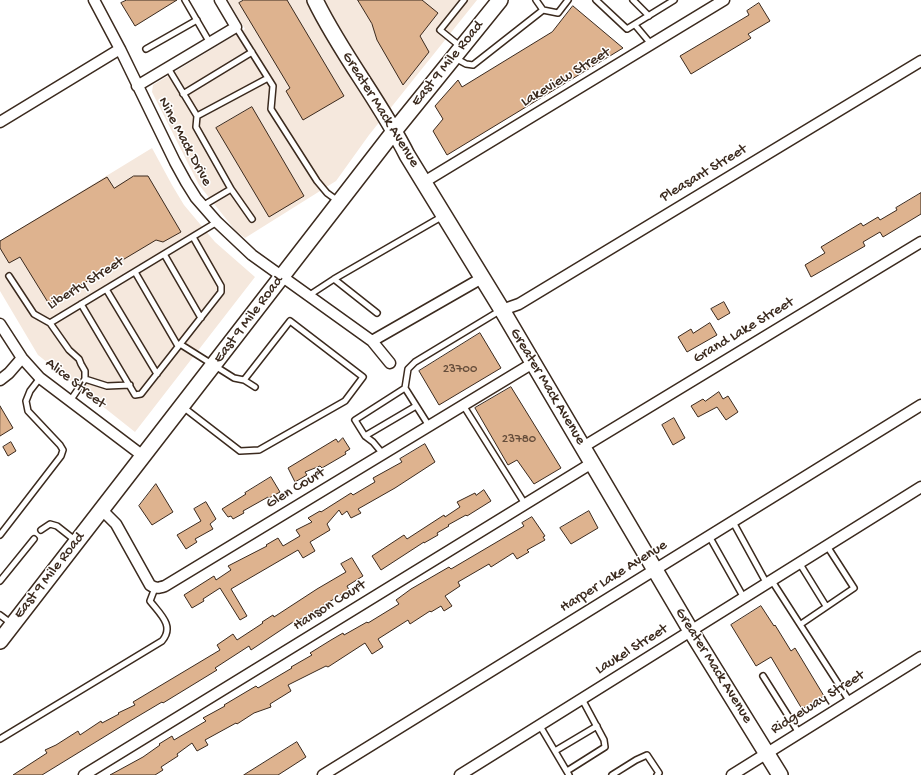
<!DOCTYPE html>
<html>
<head>
<meta charset="utf-8">
<style>
  body { margin:0 }
  canvas { display:block; background:#fff }
</style>
</head>
<body>
<canvas width="921" height="775"></canvas>
<script>
const ctx = document.querySelector('canvas').getContext('2d');
ctx.lineJoin = 'round';
function paint(path, color) {
  ctx.fillStyle = color;
  ctx.fill(path, 'evenodd');
}
function trace(path, color, width, dash) {
  ctx.strokeStyle = color;
  ctx.lineWidth = width;
  ctx.lineCap = dash ? 'butt' : 'round';
  ctx.setLineDash(dash || []);
  ctx.stroke(path);
}
function label(font, color, halo, rows, align = 'center') {
  ctx.font = font + ' "Gochi Hand",sans-serif';
  ctx.lineWidth = 3;
  ctx.setLineDash([]);
  ctx.textBaseline = 'middle';
  ctx.strokeStyle = halo;
  ctx.fillStyle = color;
  for (const [text, x, y, turn = 0] of rows) {
    ctx.save();
    ctx.translate(x, y);
    ctx.rotate((+turn || 0) * Math.PI / 180);
    ctx.textAlign = isNaN(turn) ? turn : align;
    if (halo) ctx.strokeText(text, 0, 0);
    ctx.fillText(text, 0, 0);
    ctx.restore();
  }
}
paint(new Path2D(`
  M228,0H477L369,135L336,181L245,238L235,230L199,185L152,92L153,85L245,29Z
  M152,148L172,185L184,205L215,242L255,277L135,432L38,355L0,291V241Z`), '#f5e8dd');
const building = new Path2D(`
  M127,0H177L135,26L121,3Z
  M244,0H287L344,96L303,120L286,91L290,88L239,3Z
  M358,0H422L438,13L420,36L429,52L403,85L377,40L372,24Z
  M759,3L770,21L748,34L751,38L691,74L680,56L749,15L747,11Z
  M573,6L623,48L447,155L433,131L443,119L435,106L458,80L462,87L552,32Z
  M252,107L304,196L269,217L216,128Z
  M134,176H148L181,232L163,242L156,240L49,304L20,257L9,263L0,248V241L107,177L114,188Z
  M921,193V214L883,237L880,232L863,242L865,246L811,277L805,265L825,253L821,247L861,223L863,226L878,217L880,220L897,210L896,208Z
  M724,302L730,313L718,320L711,309Z
  M710,323L717,335L687,352L678,337L691,329L693,333Z
  M480,333L501,368L439,405L419,371Z
  M511,387L561,468L534,484L517,460L508,465L475,408Z
  M719,392L723,399L728,396L738,412L726,420L717,407L698,417L691,406L703,399L705,401Z
  M0,406L13,428L0,436Z
  M674,418L685,438L673,445L662,425Z
  M343,438L350,449L345,452L346,454L322,468L320,466L305,472L307,475L295,482L288,468L336,439L338,442Z
  M11,442L16,451L8,456L3,447Z
  M425,444L435,462L395,488L358,509L361,513L351,518L347,511L342,515L339,510L327,524L330,530L310,542L315,551L303,558L298,550L231,589L247,616L240,620L220,588L203,599L204,601L192,608L184,595L214,576L216,580L231,570L228,566L267,546L266,545L278,538L283,546L300,536L296,530L312,522L308,518L320,511L321,512L351,493L353,495L375,482L373,478L402,462L400,459Z
  M271,477L280,492L269,498L268,497L243,511L244,513L233,519L231,516L228,517L222,509L246,494L245,493Z
  M156,484L173,512L152,525L139,506Z
  M484,490L491,501L467,516L466,515L448,525L449,526L437,533L438,535L424,543V542L381,570L372,556L404,535L407,539L444,515L445,517L460,507L457,502L475,493L476,495Z
  M206,502L216,519L210,524L213,529L195,539L197,542L186,549L177,535L201,521L194,509Z
  M589,511L598,528L571,544L560,528Z
  M532,517L545,536L543,537L545,540L527,550L529,552L517,559L513,553L491,567L489,564L458,582L460,586L445,596L452,606L444,611L441,606L431,612L430,611L410,624L408,620L378,639L383,647L372,654L365,643L328,667L326,666L288,685L291,691L270,704L271,707L254,713L237,724L236,723L205,740L208,745L197,751L192,743L177,754L178,756L161,767L163,770L155,775H110L143,757L160,745L159,744L172,736L174,740L206,721L203,718L225,706L224,705L256,686L258,688L292,668L291,667L312,655L310,653L331,640L343,633L344,635L367,622L368,623L399,604L396,600L411,589L449,567L451,569L524,526L522,523Z
  M352,558L363,576L347,586L349,590L294,623L293,622L251,650L249,646L215,668L217,670L163,703L162,702L130,721L42,775H13L47,753L45,750L56,745L78,731L80,735L101,721L102,723L119,714L118,713L135,705L133,702L220,650L217,645L233,634L237,640L263,623L262,622L273,615L274,617L317,589L346,572L341,564Z
  M761,606L774,626L775,625L791,651L795,648L824,696L802,709L771,657L756,666L731,625Z
  M297,742L306,757L289,768L278,775H244Z`);
paint(building, '#deb38f');
trace(building, '#3b2a1e', 1);
const lane = new Path2D(`
  M185,0L210,43
  M536,0L543,10
  M596,0L627,29L674,0
  M633,0L649,16
  M635,25L651,44
  M236,27L273,86L271,109L317,181L327,193L338,201
  M461,47L440,30L464,0
  M146,49L197,20
  M455,58L466,64L473,65L543,10L558,13L568,0
  M168,68L197,116L196,127L231,189L204,205
  M183,94L252,52
  M197,116L268,78
  M231,189L252,219
  M164,254L201,318
  M135,272L178,346
  M9,276L34,314L50,323L69,350L79,359L81,364L85,371V379L70,401
  M334,279L377,313
  M106,289L157,374
  M308,296L334,279L443,216
  M81,304L135,395L141,394L221,292V286L193,237
  M50,323L217,222
  M180,344L234,378L244,380L290,321L363,377L345,401L259,450L240,451L183,407
  M85,379L107,386L130,385
  M244,380L255,387
  M405,388L429,426
  M463,405L525,504
  M365,436L416,406
  M383,454L373,442L365,436L355,420L405,388L408,369L415,362L501,310
  M733,522L767,584
  M41,530L50,524L57,526L76,541
  M0,535L61,456L63,450L60,445L28,411L26,401L30,391L40,378
  M709,536L744,598
  M800,564L826,606
  M0,581L34,539
  M772,581L850,702
  M0,615L12,624
  M801,624L854,588L827,546
  M763,676L799,733
  M540,726L569,775
  M0,739L162,641C175,626 160,614 150,601L155,588
  M555,751L597,726
  M567,771L605,747L604,740L582,699
  M612,775L636,760L647,755L659,773L657,775`);
const street = new Path2D(`
  M94,0L120,49L175,162L186,182L196,198L217,222L252,255L372,341L390,363
  M137,86L236,27L220,0
  M0,122L120,49
  M424,182L724,0
  M502,310L519,304L921,61
  M0,324L22,358L40,378L143,456
  M372,341L482,278
  M0,380L9,373L22,358
  M583,447L921,242
  M102,510L116,524L150,585C156,589 159,588 165,586L533,363
  M84,775L592,463
  M323,775L921,405
  M460,775L921,487
  M732,775L921,657`);
const secondary = new Path2D(`
  M315,0C341,54 380,101 407,155L502,310L691,631L780,775
  M0,641L395,130L500,0`);
trace(lane, '#3b2a1e', 8);
trace(street, '#3b2a1e', 13);
trace(secondary, '#3b2a1e', 18);
trace(lane, '#fff', 5);
trace(street, '#fff', 10);
trace(secondary, '#fff', 15);
label('13px', '#644c3a', null, [
  ["23700",460,370],
  ["23780",519,440]
]);
label('15px', '#3b2a1e', '#fff', [
  ["East 9 Mile Road",448,64,-51],
  ["Lakeview Street",566,78,-31],
  ["Greater Mack Avenue",380,110,58],
  ["Nine Mack Drive",184,142,62],
  ["Pleasant Street",704,174,-31],
  ["Liberty Street",86,284,-32],
  ["East 9 Mile Road",249,320,-53],
  ["Grand Lake Street",744,331,-31],
  ["Alice Street",75,384,38],
  ["Greater Mack Avenue",547,387,59],
  ["Glen Court",296,489,-31],
  ["East 9 Mile Road",50,576,-52],
  ["Harper Lake Avenue",614,577,-32],
  ["Hanson Court",330,606,-32],
  ["Laukel Street",632,650,-32],
  ["Greater Mack Avenue",713,666,58],
  ["Ridgeway Street",818,703,-32]
]);
</script>
</body>
</html>
